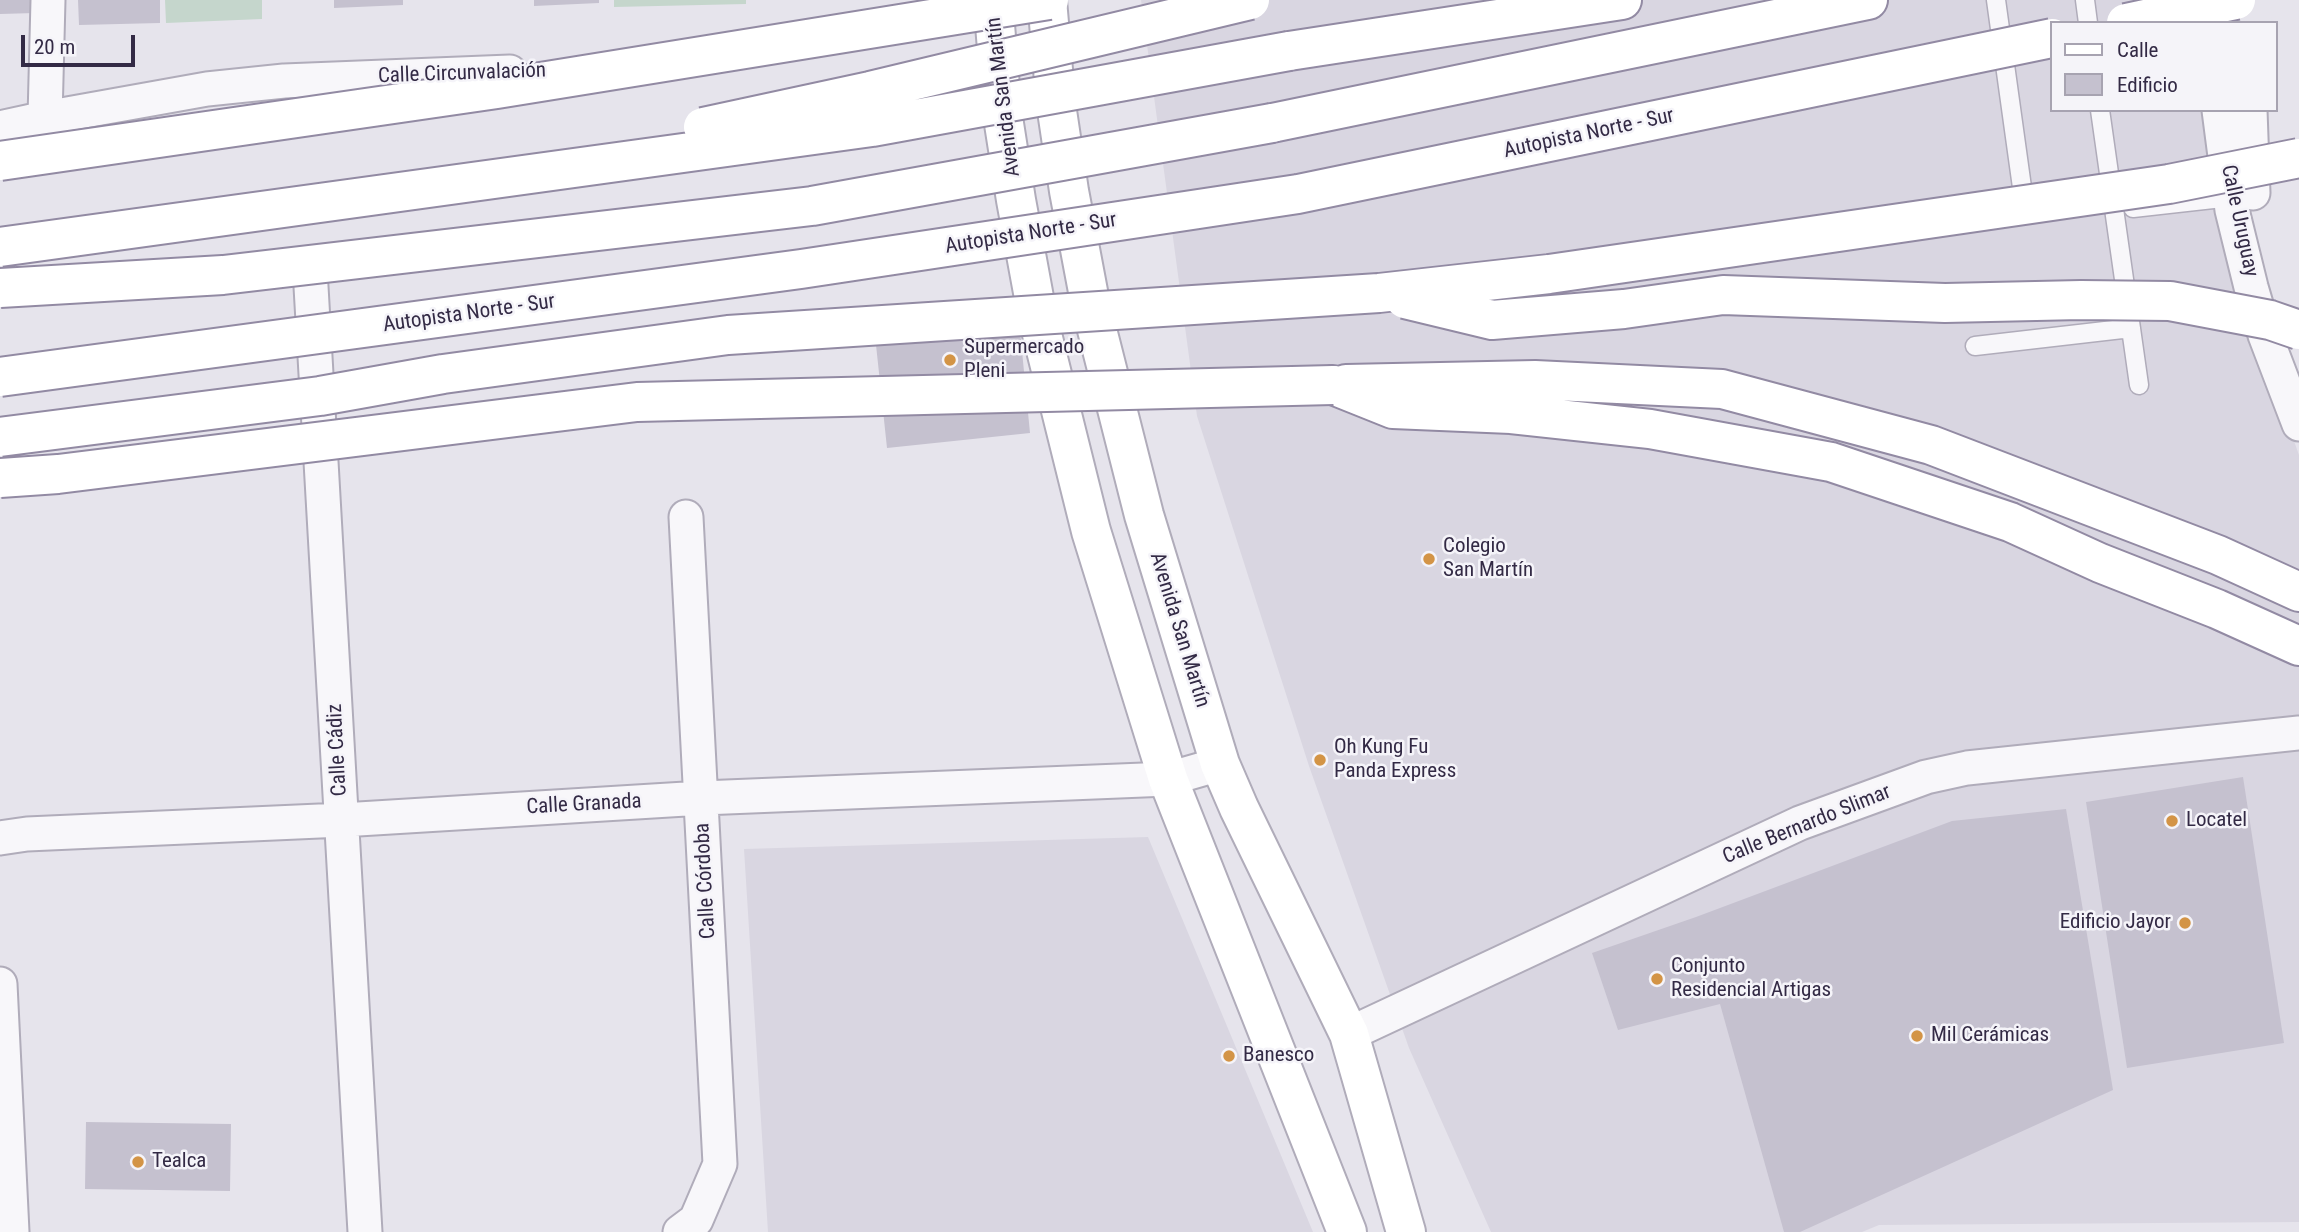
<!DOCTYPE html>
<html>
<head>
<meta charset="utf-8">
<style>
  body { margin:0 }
  #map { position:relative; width:2299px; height:1232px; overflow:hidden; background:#e6e4ec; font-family:"Roboto Condensed",sans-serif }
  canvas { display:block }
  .legend { position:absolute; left:2050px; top:21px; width:228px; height:91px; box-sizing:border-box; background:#f5f4f9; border:2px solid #a7a3b1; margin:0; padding:9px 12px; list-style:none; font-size:21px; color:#332a45 }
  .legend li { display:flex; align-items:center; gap:14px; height:35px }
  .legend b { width:35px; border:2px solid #a7a3b1 }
  .scale { position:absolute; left:21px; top:35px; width:114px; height:32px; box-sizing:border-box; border:4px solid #332a45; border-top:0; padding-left:9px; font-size:21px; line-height:24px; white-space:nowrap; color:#332a45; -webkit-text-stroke:5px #f5f4f9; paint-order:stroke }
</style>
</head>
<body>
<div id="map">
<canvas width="2299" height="1232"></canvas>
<ul class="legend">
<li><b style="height:9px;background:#fff"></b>Calle</li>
<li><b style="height:19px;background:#c5c1cf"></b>Edificio</li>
</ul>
<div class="scale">20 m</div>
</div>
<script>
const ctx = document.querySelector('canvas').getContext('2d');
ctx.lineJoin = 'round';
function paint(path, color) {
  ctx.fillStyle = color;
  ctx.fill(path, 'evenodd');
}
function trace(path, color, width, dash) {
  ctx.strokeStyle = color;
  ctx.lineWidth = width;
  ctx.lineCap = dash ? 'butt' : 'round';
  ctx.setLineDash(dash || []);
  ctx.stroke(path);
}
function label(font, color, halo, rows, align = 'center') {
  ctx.font = font + ' "Roboto Condensed",sans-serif';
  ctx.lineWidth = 5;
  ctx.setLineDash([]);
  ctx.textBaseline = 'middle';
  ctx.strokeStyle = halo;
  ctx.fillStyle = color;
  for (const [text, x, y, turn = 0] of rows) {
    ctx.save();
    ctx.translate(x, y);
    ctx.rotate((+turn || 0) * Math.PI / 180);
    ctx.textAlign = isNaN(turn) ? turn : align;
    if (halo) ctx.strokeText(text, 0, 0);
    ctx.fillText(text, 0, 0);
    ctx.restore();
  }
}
paint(new Path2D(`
  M1141,0H2200L2202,23H2052V110H2208L2246,308L2299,455V1222L1879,1225L1862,1232H1491L1409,1048L1309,766L1197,416Z
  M1148,837L1313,1232H768L744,849Z`), '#d9d6e1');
paint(new Path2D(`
  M165,0H262V19L166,23Z
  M614,0H746V4L614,7Z`), '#c5d6cc');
paint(new Path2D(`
  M0,0H35V13L0,14Z
  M78,0H160V23L79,25Z
  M334,0H403V5L334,8Z
  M534,0H599V3L534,6Z
  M1018,310L1030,433L887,448L874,326Z
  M2243,777L2284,1043L2127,1068L2086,802Z
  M2066,809L2113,1090L1800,1232H1784L1720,1004L1618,1030L1592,953L1696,917L1952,821Z
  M86,1122L231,1124L230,1191L85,1189Z`), '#c5c1cf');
const service = new Path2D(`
  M1996,0L2025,209
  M2085,0L2088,23
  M2100,110L2139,385
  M2133,208L2231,197
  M1975,346L2131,328`);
const minor = new Path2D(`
  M48,0L45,118L207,89L284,81L510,72
  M2219,110L2232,210L2251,287L2265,335L2299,424
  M2250,110L2253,193
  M0,128L45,118
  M310,269L365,1232
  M0,838L27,834L342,820L702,798L1168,779L1220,764
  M0,984L12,1232
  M1349,1034L1800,823L1926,777L1967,768L2299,733
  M680,1232L696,1220L720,1164L686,517`);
const secondary = new Path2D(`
  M993,0L1002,111L1016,200L1037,314L1091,531L1168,779L1347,1232
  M1047,0L1056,104L1069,191L1090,302L1144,515L1220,764L1239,808L1349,1034L1406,1232`);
const motorway = new Path2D(`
  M1289,51L1622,0
  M1272,123L1868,0
  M1346,384L1535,380L1722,389L1931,445L2218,555L2299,592
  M1333,385L1393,409L1511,414L1650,429L1831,462L2010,522L2100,563L2217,609L2299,646`);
trace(service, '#b0acba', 21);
trace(minor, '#b0acba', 37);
trace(secondary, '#b0acba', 42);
trace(motorway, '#928aa3', 42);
trace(service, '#f8f7fa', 18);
trace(minor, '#f8f7fa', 33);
trace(secondary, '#fff', 38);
trace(motorway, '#fff', 38);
const motorwayBridge = new Path2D(`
  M2126,23L2236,0
  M703,127L870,91L1250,0
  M0,161L497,89L1049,0
  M0,247L872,127L1289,51
  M0,288L223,275L812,206L1272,123
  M1405,299L1492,320L1624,309L1723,295L1945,303L2081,300L2170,301L2270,320L2299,330
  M0,377L801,269L1298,194L2052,38
  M0,437L320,396L443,374L728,335L1379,293L1549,274L2169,184L2299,158
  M0,478L58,474L637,402L1333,385`);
trace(motorwayBridge, '#928aa3', 42, []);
trace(motorwayBridge, '#fff', 38);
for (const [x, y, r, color] of [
  [950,360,7,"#d39446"],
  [1429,559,7,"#d39446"],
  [1320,760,7,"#d39446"],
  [2172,821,7,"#d39446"],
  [2185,923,7,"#d39446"],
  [1657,979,7,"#d39446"],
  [1917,1036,7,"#d39446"],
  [1229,1056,7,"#d39446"],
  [138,1162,7,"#d39446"]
]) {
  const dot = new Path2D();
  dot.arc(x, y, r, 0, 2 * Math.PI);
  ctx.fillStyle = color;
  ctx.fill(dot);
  trace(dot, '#f5f4f9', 2.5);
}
label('21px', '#332a45', '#f5f4f9', [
  ["Calle Circunvalación",462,74,-2],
  ["Avenida San Martín",1004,97,-97],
  ["Autopista Norte - Sur",1589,134,-12],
  ["Calle Uruguay",2239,221,78],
  ["Autopista Norte - Sur",1031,234,-9],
  ["Autopista Norte - Sur",469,314,-8],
  ["Avenida San Martín",1179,630,73],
  ["Calle Cádiz",338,750,-93],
  ["Calle Granada",584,805,-3],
  ["Calle Bernardo Slimar",1807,825,-22],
  ["Calle Córdoba",706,881,-93]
]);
label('21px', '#332a45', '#f5f4f9', [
  ["Supermercado",964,348],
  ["Pleni",964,372],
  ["Colegio",1443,547],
  ["San Martín",1443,571],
  ["Oh Kung Fu",1334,748],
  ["Panda Express",1334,772],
  ["Locatel",2186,821],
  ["Edificio Jayor",2171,923,"right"],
  ["Conjunto",1671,967],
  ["Residencial Artigas",1671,991],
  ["Mil Cerámicas",1931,1036],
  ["Banesco",1243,1056],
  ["Tealca",152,1162]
], 'left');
</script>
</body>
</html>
